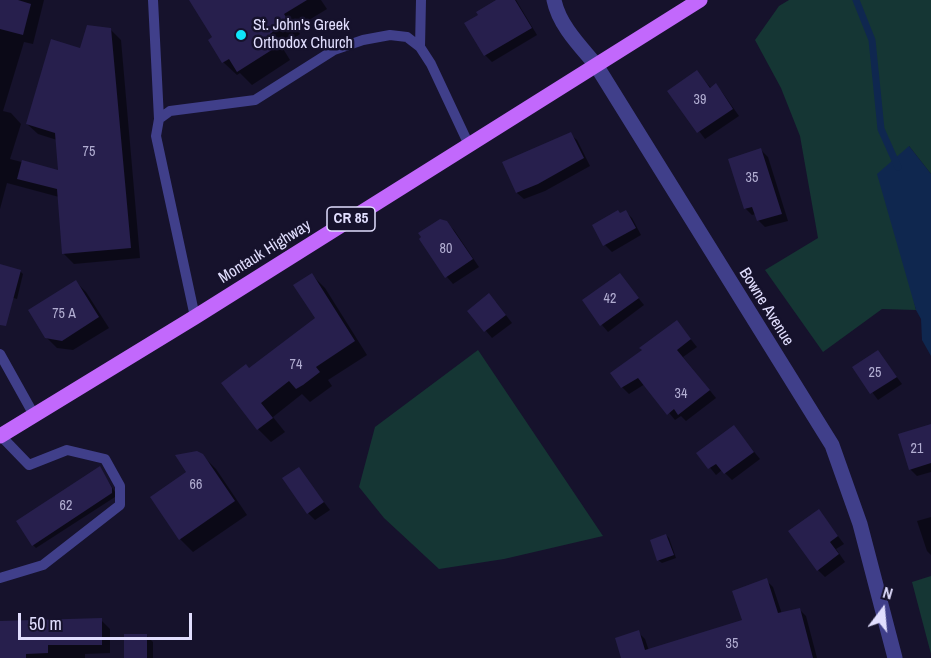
<!DOCTYPE html>
<html>
<head>
<meta charset="utf-8">
<style>
  body { margin:0 }
  #map { position:relative; width:931px; height:658px; overflow:hidden; background:#16122c; font-family:"Archivo Narrow",sans-serif }
  canvas { display:block }
  .north { position:absolute; left:853px; top:580px; width:60px; height:60px; -webkit-text-stroke:4px #16122c; paint-order:stroke; rotate:16deg; font-size:16px; font-weight:700; line-height:24px; text-align:center; color:#e1defe }
  .north::after { content:''; display:block; margin:auto; width:21px; height:27px; background:#e1defe; clip-path:polygon(50% 0,100% 100%,50% 72%,0 100%) }
  .scale { position:absolute; left:18px; top:613px; width:174px; height:27px; box-sizing:border-box; border:3px solid #e1defe; border-top:0; padding-left:8px; font-size:18px; line-height:21px; white-space:nowrap; color:#e1defe; -webkit-text-stroke:4px #16122c; paint-order:stroke }
</style>
</head>
<body>
<div id="map">
<canvas width="931" height="658"></canvas>
<div class="north">N</div>
<div class="scale">50 m</div>
</div>
<script>
const ctx = document.querySelector('canvas').getContext('2d');
ctx.lineJoin = 'round';
function paint(path, color) {
  ctx.fillStyle = color;
  ctx.fill(path, 'evenodd');
}
function trace(path, color, width, dash) {
  ctx.strokeStyle = color;
  ctx.lineWidth = width;
  ctx.lineCap = dash ? 'butt' : 'round';
  ctx.setLineDash(dash || []);
  ctx.stroke(path);
}
function label(font, color, halo, rows, align = 'center') {
  ctx.font = font + ' "Archivo Narrow",sans-serif';
  ctx.lineWidth = 5;
  ctx.setLineDash([]);
  ctx.textBaseline = 'middle';
  ctx.strokeStyle = halo;
  ctx.fillStyle = color;
  for (const [text, x, y, turn = 0] of rows) {
    ctx.save();
    ctx.translate(x, y);
    ctx.rotate((+turn || 0) * Math.PI / 180);
    ctx.textAlign = isNaN(turn) ? turn : align;
    if (halo) ctx.strokeText(text, 0, 0);
    ctx.fillText(text, 0, 0);
    ctx.restore();
  }
}
paint(new Path2D(`
  M789,0H931V174L909,146L911,287L916,310L882,309L823,352L765,270L818,238L800,136L781,88L755,40L779,6Z
  M478,350L603,536L504,559L439,569L384,518L359,487L375,427Z
  M931,576V654L912,582Z`), '#153634');
paint(new Path2D(`
  M909,146L931,174V356L922,340L921,319L916,310L877,174Z`), '#0f274f');
paint(new Path2D(`
  M0,0H44L33,44L24,42L3,111L11,113L21,124L10,159L60,172L57,140L38,134L27,124L81,49L110,29L121,40L140,258L74,264L64,254L59,197L7,183L0,209Z
  M192,0H321L327,9L296,28L300,34L282,47L290,60L252,85L240,73L237,75L223,62L214,37Z
  M499,0H516L537,35L492,62L485,55L480,15Z
  M697,72L711,88L716,85L722,92L739,116L705,139L669,91Z
  M570,134L577,140L590,166L545,191L524,199L517,193L504,163Z
  M761,150L768,157L788,221L765,227L758,220L756,214L752,215L745,208Z
  M625,211L632,218L641,235L612,252L605,245L594,226Z
  M447,223L454,230L479,267L453,284L447,277L421,239Z
  M0,266L20,271L23,274L17,299L0,294Z
  M312,275L325,288L367,355L328,380L332,386L310,402L302,394L273,417L285,432L271,442L258,429L249,370L317,319Z
  M620,275L644,305L608,332L602,325Z
  M76,282L86,292L109,328L73,350L57,348L46,337Z
  M496,302L512,323L492,338L469,311Z
  M677,322L697,347L683,357L716,398L686,421L681,416L675,420L645,384L629,394L622,387L644,351Z
  M878,352L902,384L878,400L854,368Z
  M734,427L760,459L732,480L722,470L716,475L698,453Z
  M931,430V472L917,476L910,469Z
  M202,455L216,469L247,515L193,552L180,539L188,472Z
  M100,468L115,492V497L36,548L33,545Z
  M299,469L330,510L315,520L308,513Z
  M819,511L844,544L836,549L845,562L825,577L818,570Z
  M931,517V555L927,551L917,521Z
  M666,535L669,538L676,558L662,563L658,560Z
  M766,580L773,587L782,614L800,610L806,616L817,658H623L638,632L645,639L649,651L744,621Z
  M101,620L110,629V653L85,654V658H0V622Z
  M146,635L153,642V658H126Z`), '#0007');
trace(new Path2D(`
  M856,0L872,40L881,129L898,167`), '#0f274f', 7);
paint(new Path2D(`
  M0,0H18L31,4L23,35L0,29Z
  M189,0H307L284,14L288,20L270,34L278,46L237,72L229,59L222,63L208,40L212,37Z
  M496,0H515L532,28L484,56L464,23L478,15L476,12Z
  M87,25L111,28L131,248L62,254L57,189L17,179L22,160L58,170L55,133L26,124L51,39L80,48Z
  M697,70L710,88L716,83L733,109L697,133L667,91Z
  M571,132L584,158L538,184L516,193L502,162Z
  M761,148L782,214L757,221L752,207L744,209L728,159Z
  M618,210L620,213L626,210L636,228L603,246L592,225Z
  M440,219L447,221L473,259L445,278L419,239L421,237L418,233Z
  M0,264L21,270L6,326L0,325Z
  M312,273L355,341L316,367L320,372L303,385L296,389L289,381L261,403L273,418L257,430L221,383L246,364L249,368L315,318L293,285Z
  M620,273L639,298L600,326L582,300Z
  M76,280L99,317L62,341L45,338L28,310Z
  M489,293L506,315L484,332L467,311Z
  M677,320L691,339L677,350L710,390L678,415L674,409L667,415L638,378L621,388L610,373L642,350L639,348Z
  M878,350L897,377L870,394L852,367Z
  M931,424V463L909,470L898,434Z
  M734,425L754,452L724,474L716,464L708,469L696,453Z
  M197,451L203,454L235,501L179,540L150,497L186,472L175,455Z
  M100,466L112,488V493L32,546L16,521Z
  M299,467L324,502L307,514L282,478Z
  M819,509L838,536L830,542L839,554L817,571L788,531Z
  M666,534L674,555L657,561L650,540Z
  M767,578L778,613L800,608L813,658H621L615,638L639,630L645,650L742,620L732,591Z
  M102,618V645H48V653L26,654V658H0V621Z
  M124,634H147V658H124Z`), '#271f4d');
trace(new Path2D(`
  M153,0L159,119
  M420,47L421,0
  M195,317L156,136L159,119L170,111L255,100L334,50L363,40L390,35L407,37L420,47L431,64L469,145
  M0,354L34,415
  M0,578L43,565L120,505V486L105,459L67,450L29,465L1,436`), '#403f8a', 10);
trace(new Path2D(`
  M554,0C559,25 580,46 596,65L832,445L860,524L895,658`), '#403f8a', 15);
trace(new Path2D(`
  M0,436L195,317L700,0`), '#c268fc', 15);
for (const [x, y, r, color] of [
  [241,35,6,"#0fe5fa"]
]) {
  const dot = new Path2D();
  dot.arc(x, y, r, 0, 2 * Math.PI);
  ctx.fillStyle = color;
  ctx.fill(dot);
  trace(dot, '#16122c', 2);
}
label('14px', '#b2aed2', null, [
  ["39",700,100],
  ["75",89,152],
  ["35",752,178],
  ["80",446,249],
  ["42",610,299],
  ["75 A",64,314],
  ["74",296,365],
  ["25",875,373],
  ["34",681,394],
  ["21",917,449],
  ["66",196,485],
  ["62",66,506],
  ["35",732,644]
]);
for (const [x, y, w] of [
  [351,219,48]
]) {
  const box = new Path2D();
  box.roundRect(x - w / 2, y - 12, w, 24, 4.5);
  ctx.fillStyle = '#16122c';
  ctx.fill(box);
  trace(box, '#e1defe', 1.5);
}
label('bold 15px', '#e1defe', null, [
  ["CR 85",351,219]
]);
label('16px', '#e1defe', '#16122c', [
  ["St. John's Greek",253,26],
  ["Orthodox Church",253,44]
], 'left');
label('16px', '#e1defe', '#16122c', [
  ["Montauk Highway",265,252,-32],
  ["Bowne Avenue",766,307,58]
]);
</script>
</body>
</html>
